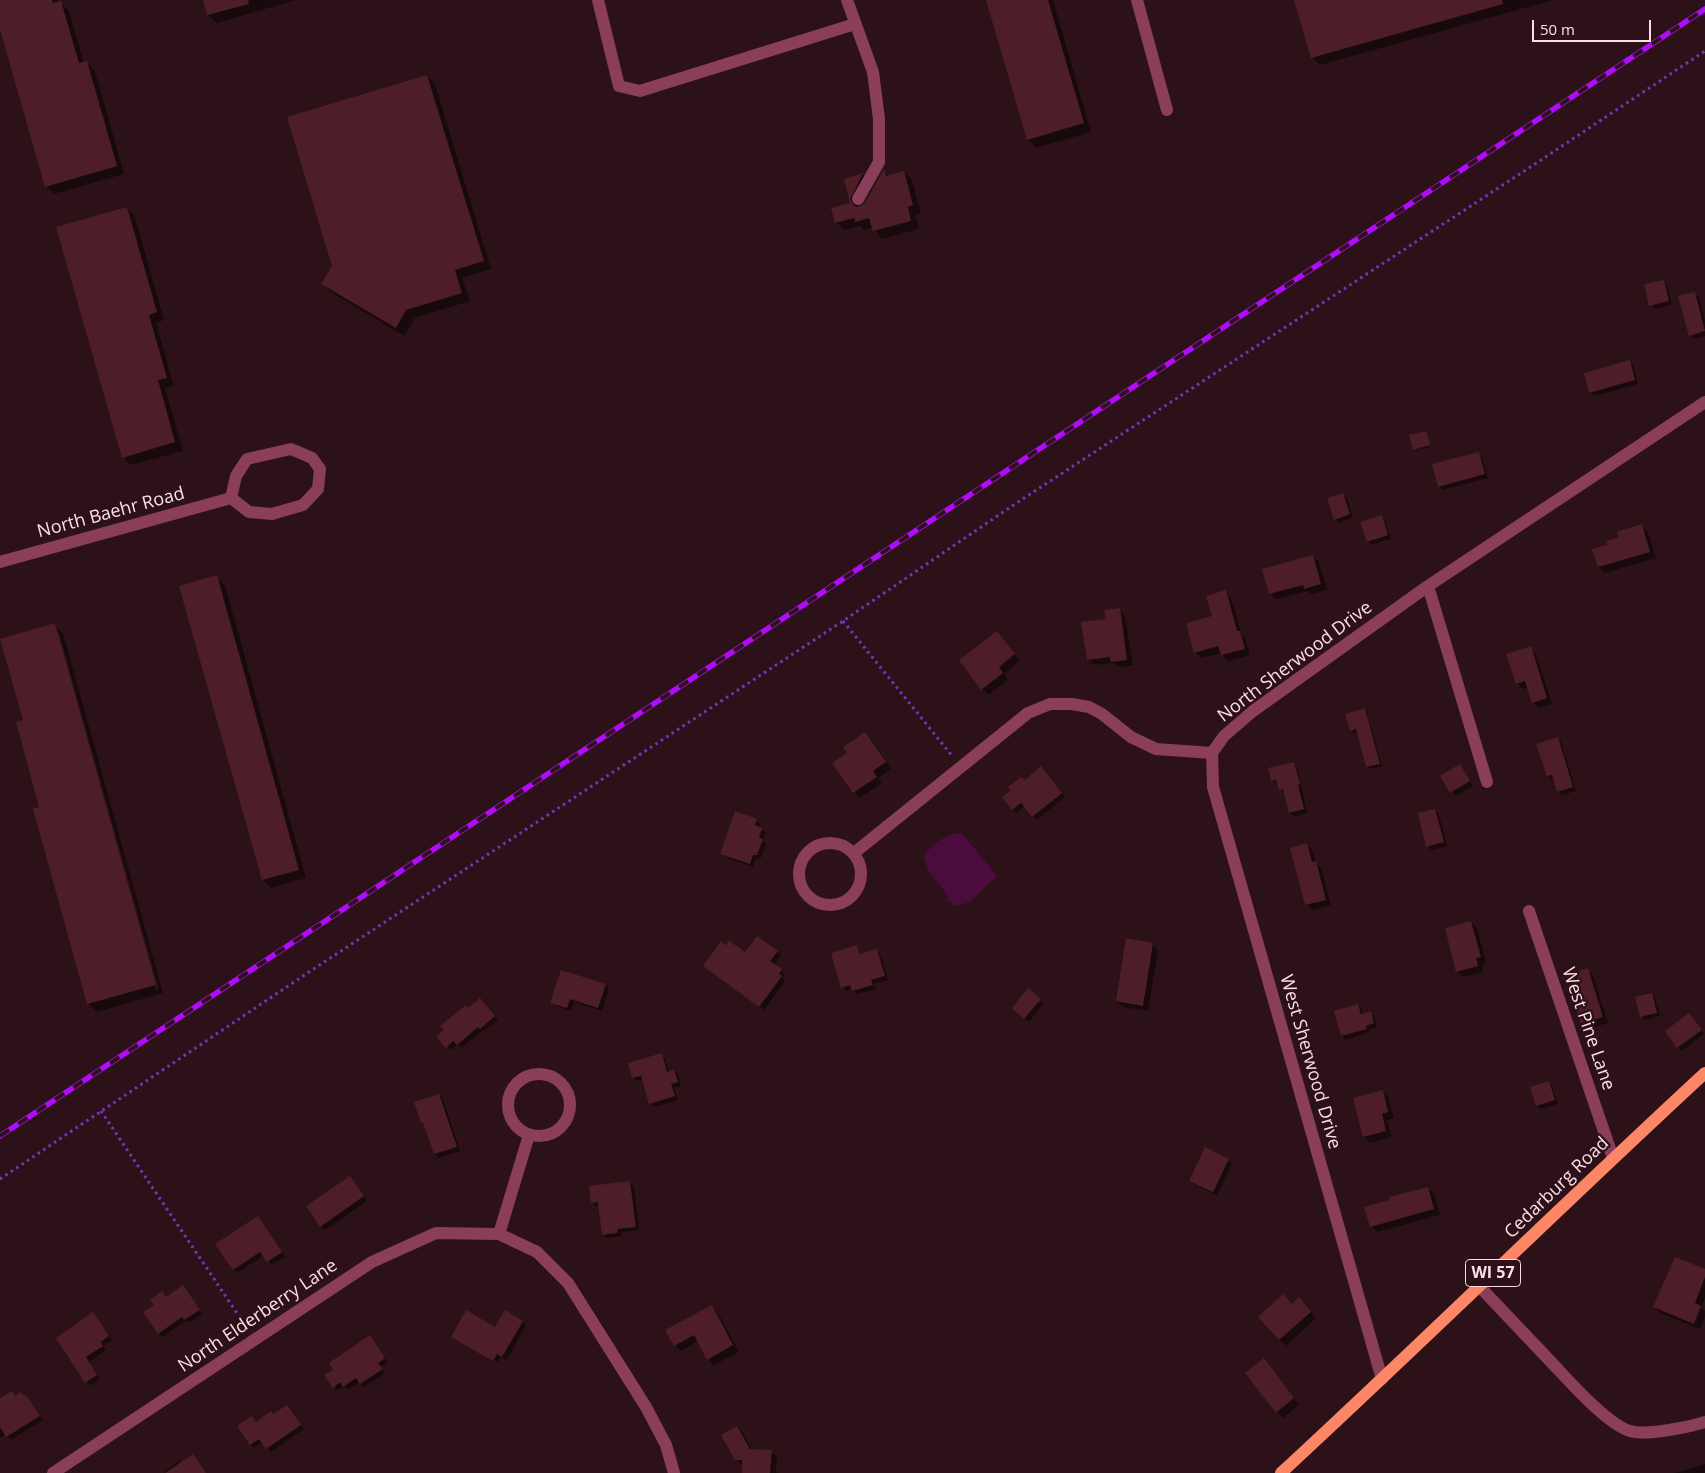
<!DOCTYPE html>
<html>
<head>
<meta charset="utf-8">
<style>
  body { margin:0 }
  #map { position:relative; width:1705px; height:1473px; overflow:hidden; background:#2c1218; font-family:"Open Sans",sans-serif }
  canvas { display:block }
  .scale { position:absolute; left:1532px; top:20px; width:119px; height:22px; box-sizing:border-box; border:2px solid #ffdde7; border-top:0; padding-left:6px; font-size:15px; line-height:18px; white-space:nowrap; color:#ffdde7; -webkit-text-stroke:4px #2c1218; paint-order:stroke }
</style>
</head>
<body>
<div id="map">
<canvas width="1705" height="1473"></canvas>
<div class="scale">50 m</div>
</div>
<script>
const ctx = document.querySelector('canvas').getContext('2d');
ctx.lineJoin = 'round';
function paint(path, color) {
  ctx.fillStyle = color;
  ctx.fill(path, 'evenodd');
}
function trace(path, color, width, dash) {
  ctx.strokeStyle = color;
  ctx.lineWidth = width;
  ctx.lineCap = dash ? 'butt' : 'round';
  ctx.setLineDash(dash || []);
  ctx.stroke(path);
}
function label(font, color, halo, rows, align = 'center') {
  ctx.font = font + ' "Open Sans",sans-serif';
  ctx.lineWidth = 4.5;
  ctx.setLineDash([]);
  ctx.textBaseline = 'middle';
  ctx.strokeStyle = halo;
  ctx.fillStyle = color;
  for (const [text, x, y, turn = 0] of rows) {
    ctx.save();
    ctx.translate(x, y);
    ctx.rotate((+turn || 0) * Math.PI / 180);
    ctx.textAlign = isNaN(turn) ? turn : align;
    if (halo) ctx.strokeText(text, 0, 0);
    ctx.fillText(text, 0, 0);
    ctx.restore();
  }
}
paint(new Path2D(`
  M960,833L965,837L997,876L970,902L955,906L947,900L948,896L928,870L924,857C930,845 946,834 960,833Z`), '#4b0c3d');
paint(new Path2D(`
  M0,0H57L58,3L60,2L69,11L84,63L87,62L95,71L124,174L54,194L46,186L0,25Z
  M204,0H296L217,23L208,15Z
  M988,0H1053L1091,132L1036,148L1028,139Z
  M1296,0H1553L1320,65L1312,57Z
  M427,76L435,84L491,269L462,278L470,301L415,318L404,336L331,292L323,284L333,266Z
  M884,171L889,176L904,172L912,180L921,213L915,215L919,229L882,239L873,227L864,230L861,226L844,230L836,222L852,204L845,180L863,175L871,183L856,210L866,204ZM855,185H858L852,198L850,196Z
  M127,208L135,217L164,320L156,323L174,386L165,388L183,451L131,465L123,457Z
  M1663,281L1667,285L1672,305L1654,309L1651,305Z
  M1695,293L1699,297L1705,321V336L1694,339L1690,335Z
  M1629,362L1633,365L1638,384L1594,396L1590,392Z
  M1425,432L1430,447L1416,450L1414,449Z
  M1479,454L1482,457L1488,478L1443,490L1439,486Z
  M1343,495L1347,499L1353,518L1339,523L1335,519Z
  M1381,516L1385,520L1391,539L1371,545L1368,541Z
  M1642,526L1648,532L1656,558L1605,573L1599,567L1594,550L1609,545Z
  M1313,556L1319,562L1327,590L1311,594L1308,591L1276,599L1270,593Z
  M216,577L225,585L306,878L271,888L263,880Z
  M1225,592L1231,598L1242,635L1245,638L1250,655L1228,661L1221,653L1201,658L1195,652Z
  M1119,610L1125,616L1133,665L1118,667L1114,663L1094,665L1088,659L1107,620Z
  M54,625L63,633L163,993L97,1012L88,1003L41,808ZM56,633H59L159,990L156,991Z
  M997,632L1020,661L1004,674L1008,680L988,695L960,660Z
  M1530,648L1536,654L1552,704L1539,708L1533,702L1528,688L1523,689L1517,683Z
  M1365,709L1367,712L1382,766L1370,769L1367,767L1358,732L1354,733L1351,730Z
  M865,733L871,739L891,769L878,778L882,783L860,798L854,792L834,763L848,753Z
  M1558,738L1561,742L1576,791L1562,795L1558,791L1554,779L1552,780L1548,776Z
  M1293,763L1297,767L1307,813L1294,817L1290,813L1285,792L1280,789L1278,784H1276L1273,781Z
  M1460,766L1473,786L1455,796L1442,777Z
  M1045,772L1065,797L1037,820L1025,806L1016,813L1013,809L1025,781Z
  M1435,810L1439,814L1447,846L1431,850L1428,846Z
  M756,820L760,824L758,828L766,833L763,841L766,844L761,858H756L753,867L725,857L722,853Z
  M1307,845L1313,851L1316,863L1321,868L1331,905L1313,910L1307,904Z
  M1471,922L1477,928L1486,963L1482,964L1483,972L1463,977L1457,971Z
  M1152,944L1158,950L1148,1011L1123,1007L1117,1001Z
  M857,947L862,955L877,951L880,954L888,980L874,984L876,989L857,994L852,989L846,991L842,987Z
  M727,948L746,954L777,952L781,955L774,965L785,974L782,978L785,981L764,1010L708,969Z
  M1587,969L1593,975L1608,1023L1588,1029L1582,1023Z
  M562,971L606,985L609,989L602,1011L574,1002L571,1011L556,1006L552,1003Z
  M1651,995L1655,999L1660,1016L1645,1020L1642,1016Z
  M1040,1000L1044,1003L1029,1022L1017,1012Z
  M484,1004L498,1020L485,1031L483,1030L461,1048L458,1044L451,1050L447,1047L469,1010Z
  M1358,1005L1362,1009L1363,1014L1370,1012L1374,1016L1377,1027L1369,1029L1370,1032L1346,1040L1342,1036L1335,1012Z
  M1693,1019L1704,1034L1682,1051L1678,1047Z
  M661,1055L665,1059L669,1073L674,1071L678,1075L681,1086L674,1088L678,1100L654,1107L650,1103L643,1080L637,1081L633,1078Z
  M1548,1082L1552,1086L1558,1104L1541,1109L1537,1106L1532,1088Z
  M1382,1091L1388,1097L1394,1118L1387,1120L1392,1137L1370,1143L1364,1136Z
  M439,1095L443,1099L460,1151L439,1158L435,1154L426,1127L422,1123Z
  M1228,1160L1232,1163L1217,1195L1194,1184L1190,1181Z
  M350,1177L367,1201L325,1230L321,1226Z
  M630,1183L634,1186L639,1230L621,1232V1236L607,1238L603,1234L599,1206H596L592,1202Z
  M1428,1188L1434,1194L1440,1215L1377,1232L1371,1226L1391,1201Z
  M258,1217L285,1257L272,1265L264,1255L237,1273L233,1269Z
  M1705,1270V1298L1701,1308L1705,1311V1317L1700,1329L1660,1313L1654,1307Z
  M183,1287L202,1314L189,1323L186,1321L162,1337L159,1333L167,1298Z
  M1292,1305H1305L1316,1318L1286,1346L1260,1317Z
  M712,1306L718,1313L739,1352L714,1365L708,1359L698,1341L681,1351L675,1345Z
  M93,1314L112,1340L103,1346L106,1350L89,1362L100,1379L90,1386L57,1338Z
  M523,1322L526,1325L507,1360L501,1357L498,1362L452,1337L496,1329Z
  M374,1341L388,1362L381,1367L385,1373L364,1387L359,1382L348,1390L344,1386L337,1390L334,1387Z
  M1269,1366L1299,1405L1283,1418L1277,1412Z
  M26,1396L43,1420L11,1440L6,1434L0,1438V1399Z
  M287,1406L304,1429L271,1452L263,1442L254,1448L250,1444L252,1417L257,1423L273,1416Z
  M737,1427L743,1433L752,1450L771,1451L777,1457L776,1472L779,1473H743V1466L736,1459Z
  M179,1461L181,1463L206,1473H165L164,1472Z
  M1705,1464V1473H1674Z`), '#0007');
paint(new Path2D(`
  M0,0H52L53,3L61,1L79,63L87,61L117,166L45,187L0,29Z
  M203,0H248L249,4L207,15Z
  M986,0H1048L1084,123L1027,140Z
  M1294,0H1502L1503,4L1311,58Z
  M427,75L484,261L455,270L462,293L406,310L396,328L321,284L332,266L287,117Z
  M884,169L886,176L904,171L913,205L908,207L911,221L873,231L869,218L855,222L854,218L835,223L831,208L850,203L844,179L863,173L850,199L854,206L859,207L865,203Z
  M127,207L157,312L149,315L167,378L158,380L175,442L122,458L56,227Z
  M1664,280L1669,301L1649,306L1644,284Z
  M1695,292L1705,331L1689,336L1678,296Z
  M1630,360L1635,380L1589,393L1584,373Z
  M1426,431L1430,445L1413,450L1409,435Z
  M1479,452L1485,474L1438,487L1432,464Z
  M1343,493L1350,514L1334,520L1327,498Z
  M1382,515L1388,535L1367,542L1360,522Z
  M1642,524L1650,552L1598,567L1592,549L1607,545L1606,541L1619,537L1617,532Z
  M1313,555L1321,584L1304,589L1303,585L1269,594L1262,569Z
  M217,575L299,870L262,880L179,586Z
  M1226,590L1237,631H1240L1245,649L1221,655L1218,646L1194,653L1186,623L1212,616L1206,596Z
  M1120,608L1127,660L1111,662L1110,657L1087,660L1081,622L1106,619L1104,610Z
  M55,623L156,985L87,1004L33,809L39,807L16,722L23,720L0,639Z
  M997,631L1015,654L999,667L1003,673L981,690L959,660Z
  M1531,646L1547,698L1532,703L1525,681L1516,684L1506,654Z
  M1365,708L1380,764L1366,767L1356,729L1350,731L1345,714Z
  M865,732L886,762L873,771L877,777L853,793L832,763L847,753L843,747Z
  M1558,737L1573,787L1557,792L1552,775L1547,776L1536,744Z
  M1294,762L1300,784L1298,785L1304,809L1289,813L1283,789L1279,790L1276,780L1271,781L1268,768Z
  M1460,764L1470,781L1450,793L1440,776Z
  M1041,766L1062,793L1032,817L1021,803L1012,810L1002,797L1011,790L1008,787L1021,777L1025,780Z
  M1435,809L1444,842L1426,847L1418,813Z
  M735,811L757,819L755,825L762,828L759,838L763,839L757,855H753L750,864L720,854Z
  M1307,843L1312,862L1316,861L1326,900L1305,905L1290,848Z
  M1471,921L1481,957L1476,958L1478,966L1456,972L1445,928Z
  M757,936L778,951L770,961L782,969L779,974L782,976L759,1007L703,966L721,941L726,946L728,940L745,952Z
  M1126,938L1153,943L1143,1006L1116,1001Z
  M857,945L860,954L877,949L885,976L871,980L873,985L852,991L850,985L841,988L831,953Z
  M1588,968L1603,1017L1581,1024L1565,975Z
  M561,970L606,984L598,1008L570,999L567,1008L550,1003Z
  M1028,988L1041,999L1024,1019L1012,1008Z
  M1652,993L1657,1013L1640,1017L1635,997Z
  M480,998L495,1016L480,1029L478,1027L457,1045L453,1041L446,1048L436,1037L444,1030L440,1026L466,1005L468,1008Z
  M1358,1004L1361,1014L1371,1011L1374,1023L1366,1026L1367,1029L1341,1036L1334,1011Z
  M1689,1013L1702,1030L1677,1048L1665,1031Z
  M662,1053L667,1072L674,1070L678,1082L671,1084L675,1096L649,1104L641,1076L632,1078L628,1063Z
  M1549,1081L1555,1100L1536,1106L1530,1087Z
  M1383,1090L1388,1112L1382,1114L1386,1131L1363,1137L1353,1098Z
  M439,1094L457,1147L434,1154L423,1123H421L414,1102Z
  M1205,1147L1229,1159L1213,1192L1189,1181Z
  M350,1176L364,1196L320,1227L306,1206Z
  M630,1181L636,1227L618,1229L617,1233L602,1235L598,1202L591,1203L589,1186Z
  M1428,1187L1434,1209L1370,1227L1364,1207L1390,1200L1389,1197Z
  M258,1216L282,1252L267,1262L260,1252L233,1270L215,1244Z
  M1675,1257L1705,1269V1277L1695,1303L1701,1306L1694,1324L1653,1307Z
  M183,1285L200,1310L184,1320L182,1317L158,1334L143,1312L154,1305L150,1300L162,1291L166,1297Z
  M1283,1294L1292,1304L1299,1297L1311,1312L1279,1340L1258,1317Z
  M712,1305L733,1345L707,1360L694,1335L674,1346L665,1330Z
  M466,1310L495,1327L505,1310L523,1321L502,1357L497,1354L493,1361L451,1337Z
  M93,1312L109,1336L101,1342L103,1346L86,1357L97,1375L85,1383L56,1338Z
  M370,1335L385,1358L378,1363L383,1369L360,1384L356,1378L343,1387L340,1382L333,1388L324,1375L333,1370L329,1363Z
  M1264,1358L1294,1398L1276,1413L1245,1373Z
  M12,1391L15,1396L21,1392L24,1396L26,1395L40,1416L6,1437L0,1427V1398Z
  M287,1405L301,1425L266,1449L259,1439L250,1445L237,1426L252,1416L256,1422L271,1411L273,1414Z
  M737,1426L750,1449L772,1450L770,1473H742V1460H735L721,1435Z
  M193,1454L206,1473H165Z`), '#4d1e28');
trace(new Path2D(`
  M843,621L953,757
  M101,1111L247,1328
  M0,1179L315,968L843,621L1015,504L1538,162L1705,51`), '#7b33bd', 3, [2.5, 4]);
trace(new Path2D(`
  M598,0L619,86L640,91L855,24
  M847,0L873,72L879,119V162L858,199
  M1137,0L1167,110
  M291,449L312,458L320,469L318,489L303,505L272,514L249,512L231,498L236,476L247,459Z
  M0,562L231,498
  M1428,586L1487,782
  M1212,753L1213,787L1382,1379
  M799 874a31 31 0 1 1 62 0a31 31 0 1 1-62 0Z
  M854,853L1028,713L1050,704H1072L1089,707L1102,714L1131,737L1156,749L1212,753L1224,736L1253,711L1428,586L1705,402
  M1529,911L1613,1158
  M508 1105a31 31 0 1 1 62 0a31 31 0 1 1-62 0Z
  M499,1234L529,1135
  M1479,1286C1504,1312 1528,1338 1553,1364C1570,1382 1608,1425 1630,1431C1646,1436 1689,1427 1705,1422
  M53,1473L372,1262L436,1233L499,1234L537,1252L568,1283L646,1407L666,1445L674,1473`), '#8a3e5a', 12);
trace(new Path2D(`
  M1281,1473C1424,1341 1562,1205 1705,1073`), '#fd8666', 12);
const rail = new Path2D(`
  M0,1136L1705,9`);
trace(rail, '#b00cfb', 5.5);
trace(rail, '#2c1218', 4, [11]);
for (const [x, y, w] of [
  [1493,1273,55]
]) {
  const box = new Path2D();
  box.roundRect(x - w / 2, y - 13.5, w, 27, 4);
  ctx.fillStyle = '#2c1218';
  ctx.fill(box);
  trace(box, '#ffdde7', 1);
}
label('bold 16px', '#ffdde7', null, [
  ["WI 57",1493,1273]
]);
label('18px', '#ffdde7', '#2c1218', [
  ["North Baehr Road",111,513,-15],
  ["North Sherwood Drive",1295,662,-37],
  ["West Pine Lane",1588,1029,71],
  ["West Sherwood Drive",1310,1062,74],
  ["Cedarburg Road",1557,1188,-44],
  ["North Elderberry Lane",258,1316,-34]
]);
</script>
</body>
</html>
